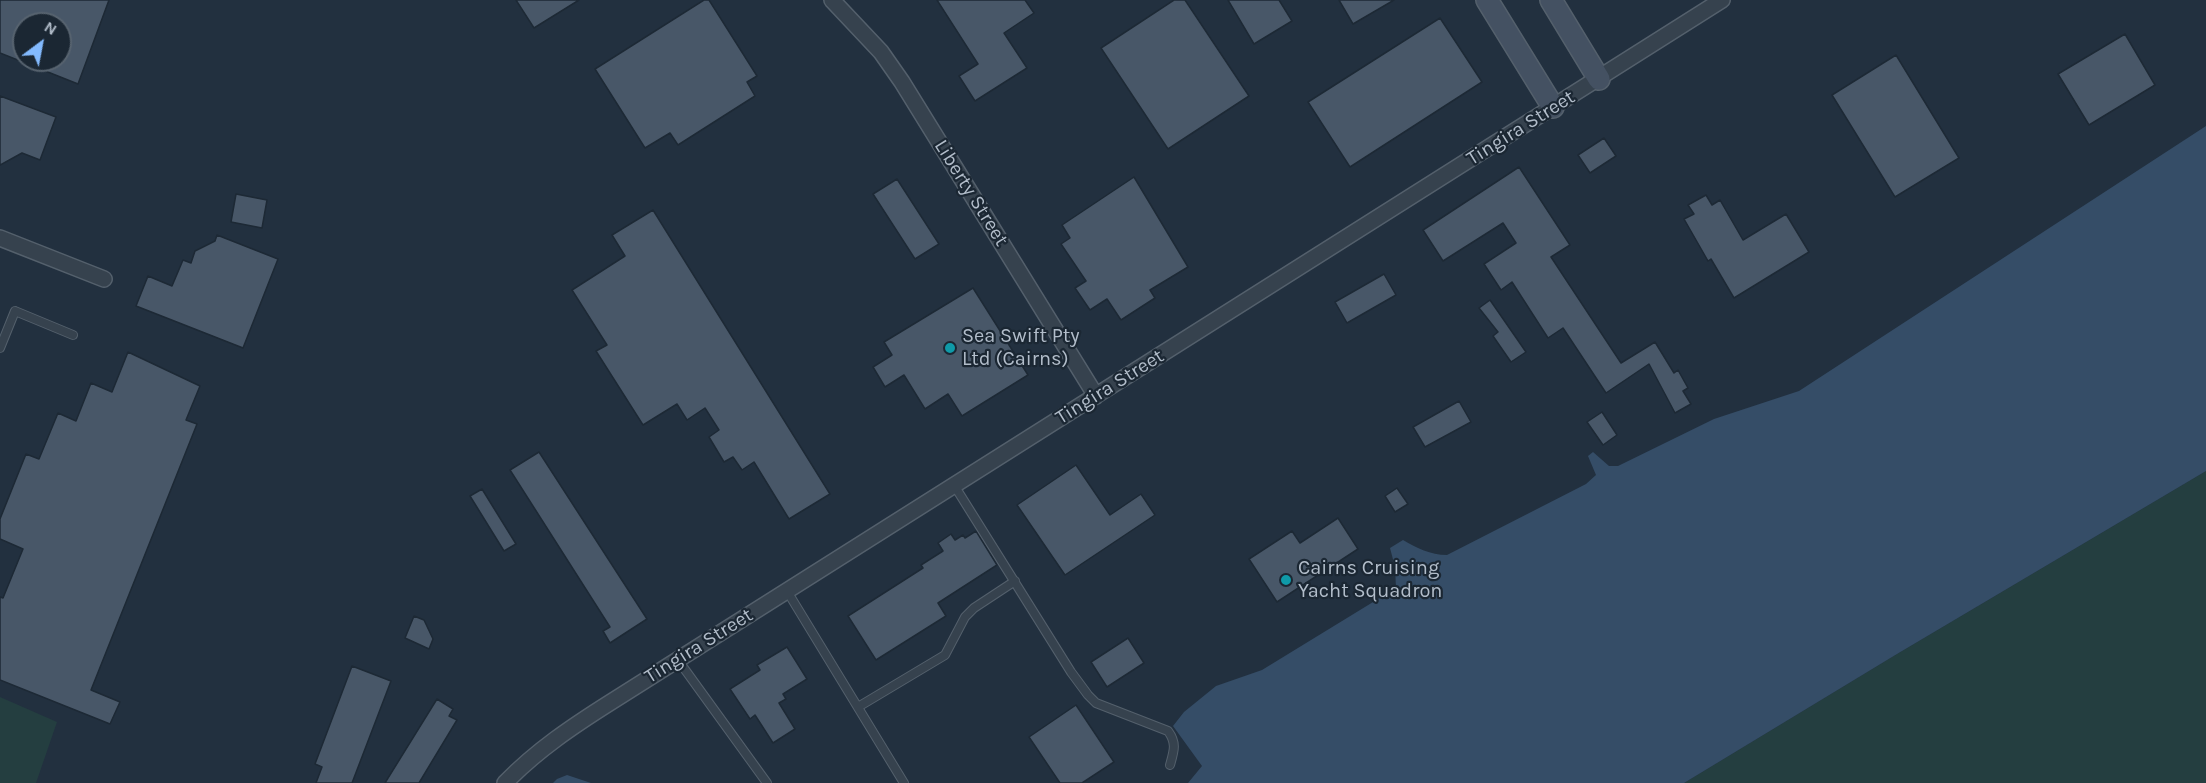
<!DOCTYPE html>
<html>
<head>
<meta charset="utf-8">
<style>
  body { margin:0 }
  #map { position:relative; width:2206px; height:783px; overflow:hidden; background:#22303f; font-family:Karla,sans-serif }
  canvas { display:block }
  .north { position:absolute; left:12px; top:12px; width:60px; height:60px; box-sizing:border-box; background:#1b2733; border:2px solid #57636f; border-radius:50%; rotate:32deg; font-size:16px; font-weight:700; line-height:24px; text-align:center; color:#b2bdca }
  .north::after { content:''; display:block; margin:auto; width:21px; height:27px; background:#83bafe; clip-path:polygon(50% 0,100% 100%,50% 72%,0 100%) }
</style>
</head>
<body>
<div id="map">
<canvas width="2206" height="783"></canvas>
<div class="north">N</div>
</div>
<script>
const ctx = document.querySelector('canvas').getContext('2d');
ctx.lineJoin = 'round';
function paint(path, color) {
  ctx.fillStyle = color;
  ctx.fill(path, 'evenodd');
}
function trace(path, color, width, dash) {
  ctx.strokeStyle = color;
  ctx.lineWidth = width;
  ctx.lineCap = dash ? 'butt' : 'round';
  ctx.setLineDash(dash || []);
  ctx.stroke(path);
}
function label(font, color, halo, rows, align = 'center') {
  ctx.font = font + ' Karla,sans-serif';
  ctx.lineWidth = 4.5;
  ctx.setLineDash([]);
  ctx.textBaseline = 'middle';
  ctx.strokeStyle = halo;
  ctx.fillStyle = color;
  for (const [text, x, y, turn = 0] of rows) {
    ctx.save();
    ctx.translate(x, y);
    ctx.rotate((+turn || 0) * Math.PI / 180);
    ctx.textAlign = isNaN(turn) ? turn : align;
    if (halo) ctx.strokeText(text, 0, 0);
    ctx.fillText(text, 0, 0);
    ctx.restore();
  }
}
paint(new Path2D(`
  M2206,471V783H1684L1897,654Z
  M0,697L57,722L36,783H0Z`), '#243e40');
paint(new Path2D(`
  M2206,126V471L1897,654L1684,783H1188L1202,766L1173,726L1184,712L1216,686L1262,670L1396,588L1395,567L1390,548L1403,540C1417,548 1430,555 1447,555L1586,484L1596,475L1588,456L1593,452L1609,466H1618L1714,419L1799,391Z
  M567,775L591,783H553L557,779Z`), '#354d67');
const building = new Path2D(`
  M0,0H109L78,84L0,53ZM24,24H60V60H24Z
  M516,0H579L534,28Z
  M704,0H709L757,76L747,82L755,96L678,145L670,133L645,148L595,69Z
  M937,0H1025L1034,13L1004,33L1027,68L975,101L959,76L978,64Z
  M1174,0H1185L1249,96L1168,149L1101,48Z
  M1228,0H1279L1292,21L1254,44Z
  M1339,0H1394L1353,24Z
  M1440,18L1482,82L1350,167L1308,102Z
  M2125,34L2155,85L2089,125L2058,74Z
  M1896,55L1959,158L1895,197L1832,95Z
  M0,96L56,117L40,160L22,153L0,165Z
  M1604,138L1616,156L1590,173L1578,155Z
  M1519,167L1570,245L1551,257L1621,363L1655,342L1674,373L1678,370L1688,388L1683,391L1691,404L1675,413L1649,364L1606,393L1563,328L1548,338L1512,282L1501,290L1484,264L1516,243L1503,223L1443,261L1423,230Z
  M1134,177L1188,267L1150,290L1155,298L1121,320L1107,299L1090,310L1075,288L1086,281L1061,244L1070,238L1062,225Z
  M897,179L939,244L915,259L873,194Z
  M236,194L267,200L262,228L231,222Z
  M1706,195L1712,205L1720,200L1743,240L1786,214L1809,252L1734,298L1711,259L1708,261L1684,219L1694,214L1688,205Z
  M653,210L830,494L789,519L754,462L742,470L733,457L724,462L709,437L719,430L705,408L687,420L677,404L643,425L596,351L607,345L572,290L625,256L612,235Z
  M217,235L278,259L243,348L136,306L148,276L172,286L183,260L191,263L195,251L215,241Z
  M1384,274L1396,295L1347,323L1335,302Z
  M973,288L1028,375L962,416L948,394L925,409L904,375L885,387L873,367L892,355L884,342Z
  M1490,300L1526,352L1511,362L1493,336L1498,332L1479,308Z
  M128,352L200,386L186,420L197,424L91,690L120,702L110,724L0,680V597L3,598L23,549L0,539V519L26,454L39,459L58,413L76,421L91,383L112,392Z
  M1459,401L1471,422L1425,447L1413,427Z
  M1602,412L1617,435L1603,445L1587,422Z
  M539,452L647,619L610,643L603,631L610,627L510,470Z
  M1076,465L1110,515L1141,494L1155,515L1065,575L1017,505Z
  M1397,488L1408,504L1395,512L1385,496Z
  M482,489L516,544L504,551L470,496Z
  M1338,518L1358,549L1277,602L1249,559L1292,531L1300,543Z
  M976,531L997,565L938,603L946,616L876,660L848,616L923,568L921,565L943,551L938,543L951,534L955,540L963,535L965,538Z
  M414,616L424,620L433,639L429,649L405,638Z
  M1128,638L1144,663L1107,687L1091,662Z
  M787,647L807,679L783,694L786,699L779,703L795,729L773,743L755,715L750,719L730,689L760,670L757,665Z
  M352,666L391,681L352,783H316L322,767L315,764Z
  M437,699L453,709L449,716L457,720L419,783H385Z
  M1076,705L1114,762L1082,783H1060L1029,737Z`);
paint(building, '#485768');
trace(building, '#1d2935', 1.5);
const lane = new Path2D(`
  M0,348L15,311L73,335
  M954,485L1071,672L1088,695L1096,703L1168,731C1177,743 1174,751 1170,765
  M787,591L904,783
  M678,660L767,783
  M858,707L945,655L965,617L974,608L1015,581`);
const street = new Path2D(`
  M832,0L881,52L902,82L1096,396
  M0,238L104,279
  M505,783C537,750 573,726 611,702L1722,0`);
const secondary = new Path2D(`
  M1487,0L1553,107
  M1551,0L1599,79`);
trace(lane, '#54606c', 10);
trace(street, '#54606c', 18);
trace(secondary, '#54606c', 24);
trace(lane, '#36424e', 8);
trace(street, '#36424e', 15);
trace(secondary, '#445162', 21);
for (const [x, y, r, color] of [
  [950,348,6,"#0f9aa8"],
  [1286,580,6,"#0f9aa8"]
]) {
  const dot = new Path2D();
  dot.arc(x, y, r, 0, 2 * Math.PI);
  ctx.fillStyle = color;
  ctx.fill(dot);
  trace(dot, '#1b2733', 2);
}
label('20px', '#b2bdca', '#1b2733', [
  ["Tingira Street",1521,128,-32],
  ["Liberty Street",971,193,58],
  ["Tingira Street",1110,387,-32],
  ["Tingira Street",699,646,-32]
]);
label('20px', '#b2bdca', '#1b2733', [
  ["Sea Swift Pty",962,336],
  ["Ltd (Cairns)",962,359],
  ["Cairns Cruising",1298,568],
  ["Yacht Squadron",1298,591]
], 'left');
</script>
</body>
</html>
